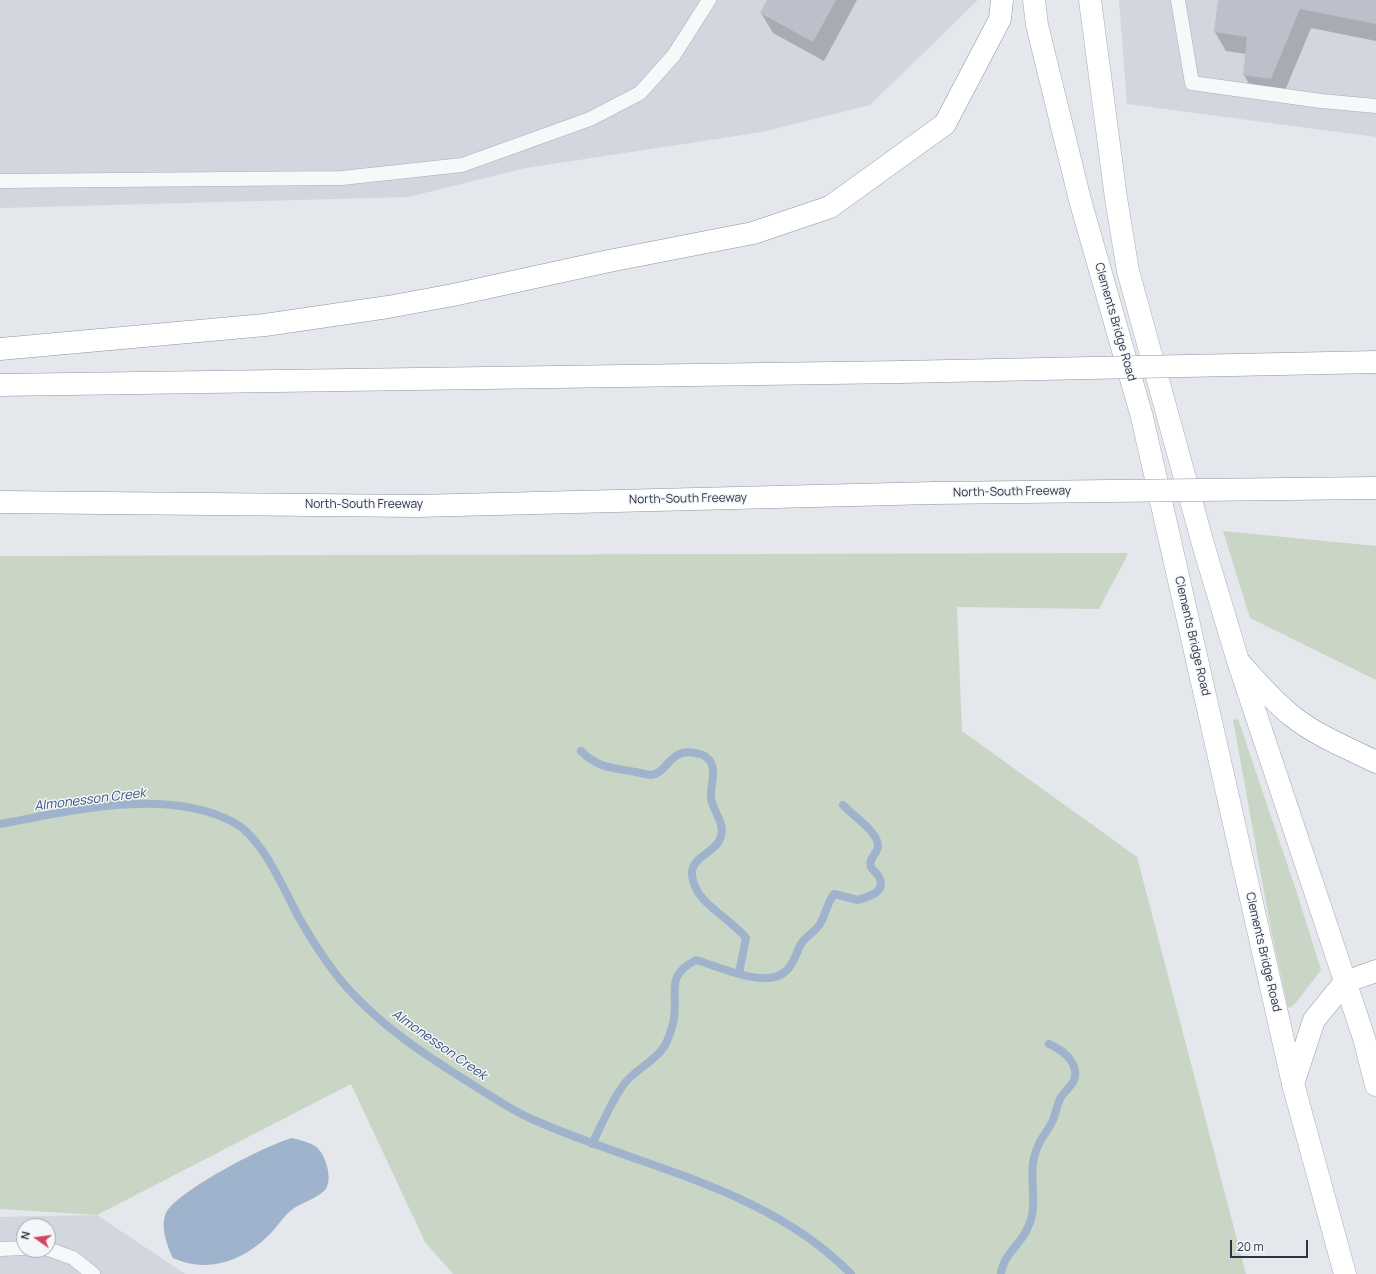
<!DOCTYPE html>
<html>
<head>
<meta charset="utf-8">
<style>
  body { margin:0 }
  #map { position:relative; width:1376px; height:1274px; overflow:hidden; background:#e4e7ec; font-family:Manrope,sans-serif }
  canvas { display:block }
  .north { position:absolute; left:16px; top:1218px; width:40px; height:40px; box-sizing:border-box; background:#f4f6f9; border:1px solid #a4a8b1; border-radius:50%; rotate:284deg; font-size:11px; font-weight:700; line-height:16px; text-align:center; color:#2b3445 }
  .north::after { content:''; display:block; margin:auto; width:14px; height:18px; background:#d1495b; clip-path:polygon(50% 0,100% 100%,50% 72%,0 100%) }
  .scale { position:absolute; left:1230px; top:1240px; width:78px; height:18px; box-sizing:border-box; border:2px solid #2b3445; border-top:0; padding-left:5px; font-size:12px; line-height:14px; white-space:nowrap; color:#2b3445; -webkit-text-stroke:3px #f4f6f9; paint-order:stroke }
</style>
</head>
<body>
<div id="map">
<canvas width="1376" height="1274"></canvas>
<div class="north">N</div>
<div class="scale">20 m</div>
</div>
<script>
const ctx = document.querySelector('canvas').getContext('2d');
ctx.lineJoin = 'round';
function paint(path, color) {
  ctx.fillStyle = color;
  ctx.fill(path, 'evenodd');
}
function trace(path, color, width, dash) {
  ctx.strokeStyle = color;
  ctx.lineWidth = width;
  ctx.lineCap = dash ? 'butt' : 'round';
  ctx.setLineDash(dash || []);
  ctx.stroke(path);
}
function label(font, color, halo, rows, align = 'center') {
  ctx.font = font + ' Manrope,sans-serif';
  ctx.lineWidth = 3;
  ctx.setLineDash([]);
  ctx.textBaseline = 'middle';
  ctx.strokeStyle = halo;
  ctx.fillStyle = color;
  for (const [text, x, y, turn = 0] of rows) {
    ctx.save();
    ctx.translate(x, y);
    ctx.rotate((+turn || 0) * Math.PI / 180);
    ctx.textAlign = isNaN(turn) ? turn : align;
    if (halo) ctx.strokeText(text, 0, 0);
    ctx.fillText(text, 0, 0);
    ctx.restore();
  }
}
paint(new Path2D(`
  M0,0H978L870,105L762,132L526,168L408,197L0,208Z
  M1119,0H1376V137L1127,104Z
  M97,1215L185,1274H0V1217ZM24,1226H48V1250H24Z`), '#d2d6de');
paint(new Path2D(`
  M1223,531L1376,546V680L1250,618Z
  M1127,553V556L1099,609L957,607L962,731L1137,857L1246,1274H453L425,1242L351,1084L97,1215L0,1209V556Z
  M1238,719L1297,893L1321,970L1294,1005L1288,1008L1271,930L1233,720Z`), '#c9d6c5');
paint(new Path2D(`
  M292,1138C300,1140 308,1142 315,1146C325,1152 334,1180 325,1190C315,1200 297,1204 289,1212C282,1219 276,1228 269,1235C243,1261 207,1274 173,1258C167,1246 160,1226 166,1213C177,1191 266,1145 292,1138Z`), '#9fb4cc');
paint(new Path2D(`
  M769,0H857L824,61L773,33L761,13Z
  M1219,0H1376V41L1311,28L1282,98L1255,94L1244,75L1246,54L1226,51L1215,32Z`), '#0003');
trace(new Path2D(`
  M581,751C597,768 614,768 636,772C641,773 647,775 651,775C668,773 669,748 695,753C699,754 703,754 706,757C719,766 710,785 711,798C713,813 728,825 719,841C712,854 691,857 692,875C694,903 731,918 746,938L739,973
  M0,824C70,811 166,787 233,822C262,837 282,886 297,914C306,930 316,947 327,962C346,990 373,1015 399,1035C423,1054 450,1070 476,1087C495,1098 514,1112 534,1120C642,1168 766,1187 851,1274
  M592,1144C602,1124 611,1102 624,1084C636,1068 659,1060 667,1041C670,1034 673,1025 674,1018C678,991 665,976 696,960C718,966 766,990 786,971C794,964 796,953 801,944C806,936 815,932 820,924C826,914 827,903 834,894L858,900C867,897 885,893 880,879C879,875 873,871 871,867C868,858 877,854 878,847C879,832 853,816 843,805
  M1001,1274C1003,1254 1021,1245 1028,1227C1041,1200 1024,1173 1039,1144C1043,1135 1049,1129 1053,1120C1056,1113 1057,1104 1061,1097C1067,1088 1077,1083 1075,1071C1073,1057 1060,1049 1049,1044`), '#9fb4cc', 8);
paint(new Path2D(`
  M767,0H836L813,42L760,13Z
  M1218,0H1376V24L1300,9L1271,79L1243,75L1247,37L1214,32Z`), '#bbc0ca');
const lane = new Path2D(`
  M1178,0L1192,83L1321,101L1376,106
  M0,181L342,178L462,165L590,119L640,93L674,55L709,0
  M0,1249L24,1248
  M48,1249L73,1258L93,1274`);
const primary = new Path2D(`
  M1034,0L1037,25L1080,200L1142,417L1293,1084L1345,1274
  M1090,0L1116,198L1128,271L1203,544L1238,661L1364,1038L1376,1085`);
const highway = new Path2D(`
  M0,349L265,325L388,307L453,295L609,261L753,233L830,207L945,124L1000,19L1002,0
  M0,385L901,372
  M0,502L417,506L934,493
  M1238,661C1255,680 1272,700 1292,716C1317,736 1348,748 1376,762
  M1293,1084L1314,1020L1345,982L1376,971`);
trace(lane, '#a9aeb7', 15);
trace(primary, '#a3abb8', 23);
trace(highway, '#8b94a3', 23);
trace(lane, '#f7f8fa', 14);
trace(primary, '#fff', 22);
trace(highway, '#fff', 22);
const highwayBridge = new Path2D(`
  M901,372L1376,362
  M934,493L1376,488`);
trace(highwayBridge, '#8b94a3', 23, []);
trace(highwayBridge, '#fff', 22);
label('12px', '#2b3445', '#f4f6f9', [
  ["Clements Bridge Road",1115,322,74],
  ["North-South Freeway",1012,492,-1],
  ["North-South Freeway",688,499,-1],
  ["North-South Freeway",364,505],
  ["Clements Bridge Road",1192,636,77],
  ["Clements Bridge Road",1263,952,77]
]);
label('italic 13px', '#34527a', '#f4f6f9', [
  ["Almonesson Creek",90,800,-7],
  ["Almonesson Creek",439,1045,35]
]);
</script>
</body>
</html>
